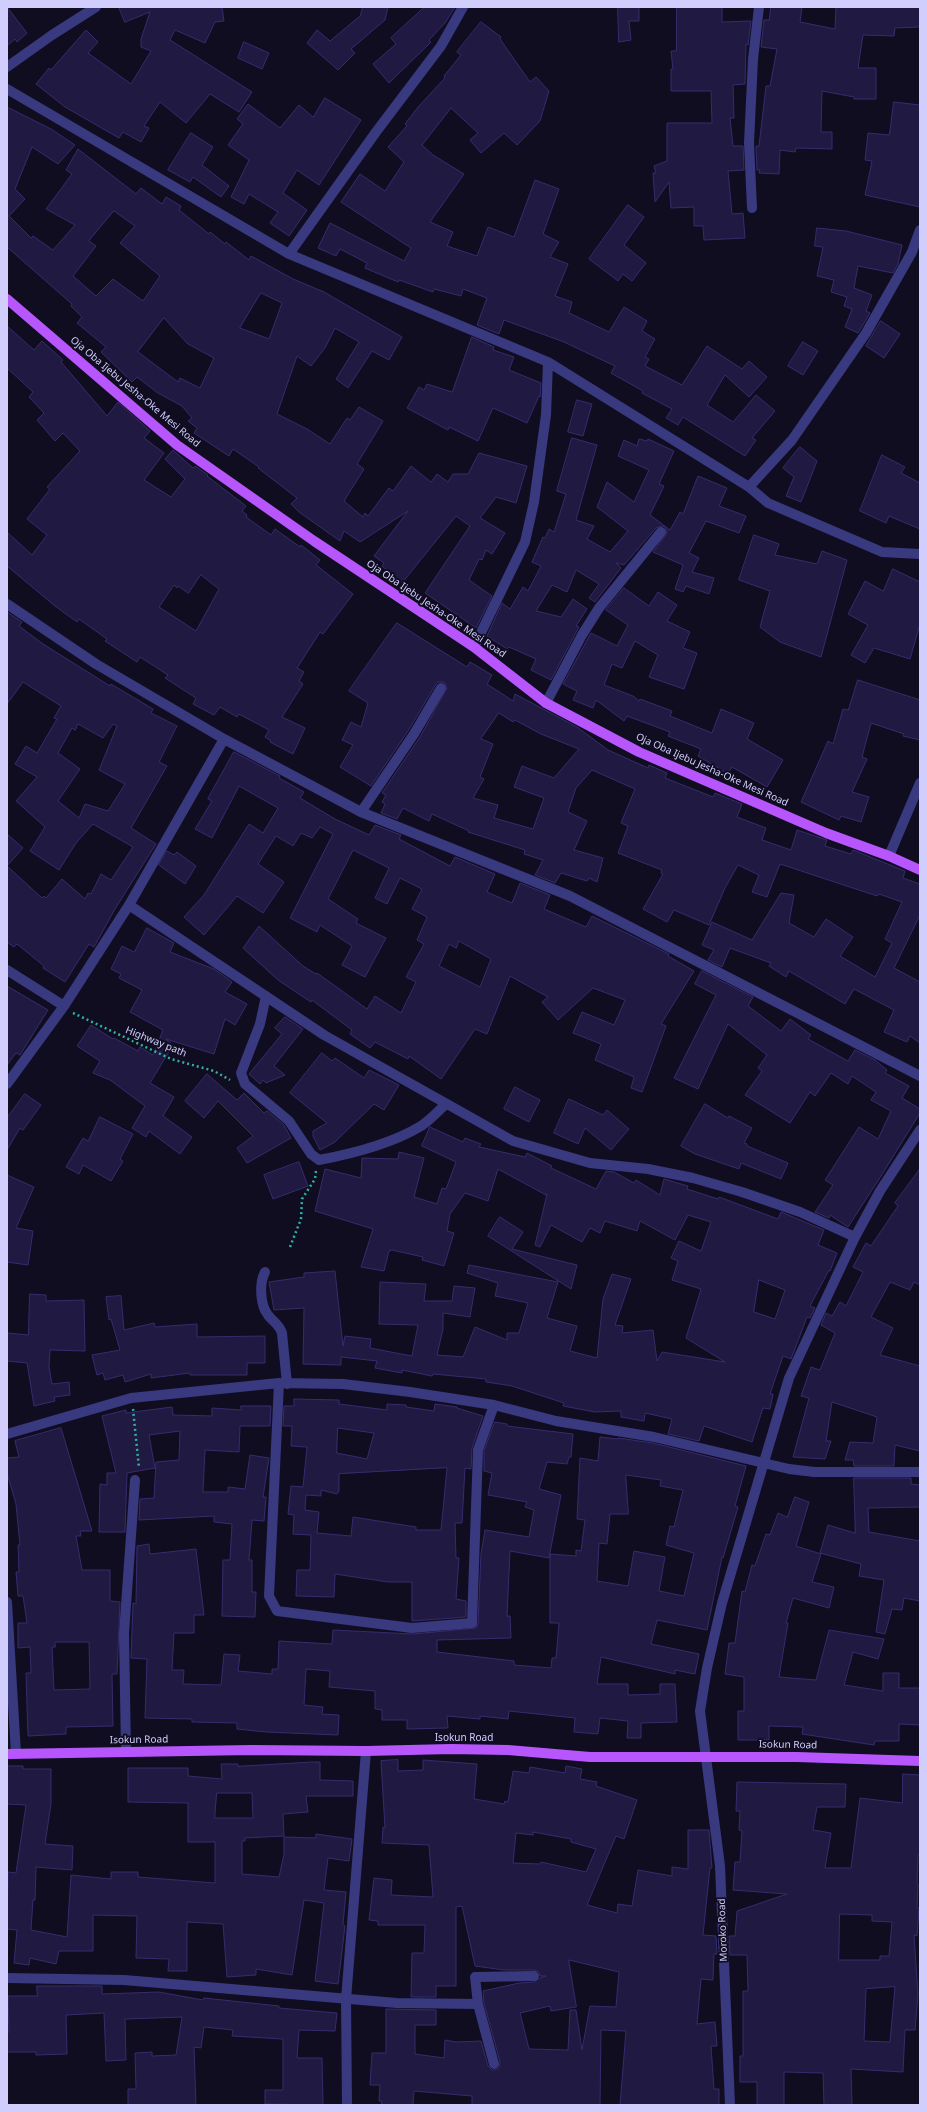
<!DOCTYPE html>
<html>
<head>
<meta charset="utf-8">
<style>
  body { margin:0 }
  #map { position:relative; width:927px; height:2112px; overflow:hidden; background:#100d21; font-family:"Noto Sans",sans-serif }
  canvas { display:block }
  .frame { position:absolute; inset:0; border:8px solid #d1cefe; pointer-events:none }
</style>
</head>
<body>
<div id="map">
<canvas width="927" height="2112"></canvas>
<div class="frame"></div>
</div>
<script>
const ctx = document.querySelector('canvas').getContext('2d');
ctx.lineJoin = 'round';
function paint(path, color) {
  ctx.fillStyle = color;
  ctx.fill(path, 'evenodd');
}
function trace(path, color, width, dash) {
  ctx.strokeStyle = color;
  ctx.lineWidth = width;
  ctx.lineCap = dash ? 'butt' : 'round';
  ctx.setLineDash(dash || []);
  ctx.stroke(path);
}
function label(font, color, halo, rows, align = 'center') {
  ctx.font = font + ' "Noto Sans",sans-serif';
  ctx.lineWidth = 4;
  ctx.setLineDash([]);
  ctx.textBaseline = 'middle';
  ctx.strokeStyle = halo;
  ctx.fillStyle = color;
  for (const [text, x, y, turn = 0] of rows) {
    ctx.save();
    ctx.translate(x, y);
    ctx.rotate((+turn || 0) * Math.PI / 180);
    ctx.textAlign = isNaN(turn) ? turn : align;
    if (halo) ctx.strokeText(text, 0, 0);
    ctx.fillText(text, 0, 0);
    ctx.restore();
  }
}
const building = new Path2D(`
  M7,7L27,33L17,42L15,39L7,46Z
  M119,7H222L224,21L215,22L205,43L175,30L170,40L252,92L239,112L210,94L186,123L160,102L144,126L149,128L141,142L123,132L119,138L65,107L36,84L49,68L51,70L86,30L98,42L88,53L131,84L151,51L141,47V39L150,12L125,22Z
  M363,7H388L385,20L351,49L355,53L338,70L307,43L317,30L330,41L360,16Z
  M425,7H455L445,23L429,40L431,42L389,83L373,64L396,44L391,38Z
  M618,7H639V21H629L631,40L619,42Z
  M677,7H722V22L751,21L748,45L746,44L745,84L733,85L734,118H730L733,146H743L744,170L728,171L732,214L743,213L745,238L704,240L703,226H694V207L671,208L669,182L655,202L653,173H656L654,166L667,161V123H712L711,91H671V69H673L671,51H676Z
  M771,7H802L800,22L835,29L836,7H920V27L895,28L894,36L863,35L858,68H876V99H854V97L822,91L821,132H832V149L796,148L795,152L780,150L779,174L759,173L760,170H757L756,146H759L766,86H770L777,49L761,47L764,20H769Z
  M481,22L501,37L500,39L530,82L536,77L549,91L540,121L517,145L504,133L481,153L470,140L478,133L451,108L422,145L433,155L464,174L430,222L453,232L447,246L477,256L488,227L514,237L535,180L559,189L543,234L559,242L550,257L568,264L555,296L572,302L569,313L609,332L624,307L647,321L642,331L655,339L645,357L649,359L645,366L682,385L707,346L742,369L749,361L767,377L749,397L725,375L707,405L733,422L756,395L775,411L752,438L756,440L745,456L683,417L678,425L666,418L672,409L642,393L643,391L611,373L615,366L564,342L504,320L499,334L477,325L487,298L463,289L461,296L434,289L433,292L399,280L398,282L365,268L367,263L340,249L336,256L318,248L330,223L404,261L411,248L341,202L360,174L385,191L404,162L388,147L407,126L405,124L419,106L445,78L444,76L461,55L457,52Z
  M244,42L269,53L262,69L238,58Z
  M325,98L361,120L319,185L297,170L283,193L307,210L289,236L270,223L278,212L249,194L244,204L231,197L249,160L228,145L243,124L237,119L248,104L280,128L299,105L313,117Z
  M894,102L920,105V207L865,195L872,161L865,160L868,133L889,135Z
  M7,107L51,129L75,145L58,164L32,147L15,189L25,199L9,216L31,238L33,236L53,250L75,225L46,209L72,174L66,170L78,149L136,194L141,188L162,204L166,197L181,206L179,210L209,234L210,232L225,244L226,242L249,260L251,256L293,279L324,292L402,337L389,360L372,351L348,388L336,379L359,342L335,328L325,348L311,366L297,356L277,414L307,429L330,444L347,418L350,420L359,407L383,421L357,464L364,469L344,501L363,517L365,513L368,516L389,488L393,491L411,466L431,482L437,474L448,482L453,474H468L479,453L527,466L516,503L496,497L480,518L505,533L492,554L486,550L482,560L479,559L469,580L492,596L476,628L425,593L470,526L456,516L402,583L382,566L384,563L374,556L408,511L360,542L344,531L340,541L299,512L291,504L297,498L258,468L259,467L233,449L229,456L194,433L197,428L188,421L192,418L182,406L158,393L137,377L132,382L101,352L106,347L77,323L82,317L71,306L72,304L7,247ZM114,211L135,226L120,243L160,276L143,301L113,279L96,296L73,276L96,246L89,241ZM261,293L282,303L269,339L240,328ZM164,318L188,344L214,358L200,388L180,378L178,382L138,352Z
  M191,133L213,147L202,165L229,186L221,197L193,177L190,182L168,170Z
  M628,205L644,217L624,245L646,263L632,281L623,274L618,281L589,259Z
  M817,228L846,231L902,245L898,264L893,273L858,266L854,288L872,295L866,311L870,313L858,333L845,327L852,309L844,306L847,297L831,292L834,280L817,276L823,247L815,246Z
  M881,321L900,334L884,358L866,346Z
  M7,326L34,350L42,341L63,360L61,362L107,416L118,402L150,431L144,438L164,453L144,480L171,497L185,479L165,459L173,450L193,468L195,466L208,475L207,476L246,506L242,511L247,515L246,517L271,535L275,529L300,547L301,545L320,560L316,565L353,594L323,634L320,632L297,668L304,672L299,681L303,684L282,717L305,728L293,754L270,742L271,741L265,737L269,730L239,714L237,717L220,707L214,715L193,704L196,698L165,678L168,675L140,657L137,662L105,641L107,639L79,619L77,622L55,606L7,566V532L32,555L47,535L27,519L50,489L47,487L80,451L63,433L55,441L37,420L44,413L29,397L33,392L7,368ZM201,575L219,589L196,631L159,607L174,585L177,588L178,586L188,593Z
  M472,337L494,347L493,350L514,357L509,370L541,383L540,397L539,396L527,423L493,408L478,441L449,427L448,430L407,408L419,387L424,390L427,384L452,392Z
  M803,342L818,351L803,375L788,366Z
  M577,400L592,404L583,436L568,432Z
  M572,438L597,445L576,520L594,526L587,539L610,552L628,531L597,507L607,482L634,502L649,470L618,456L624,440L637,446L639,439L647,441L648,439L674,451L659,484L664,486L650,515L670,530L680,512L683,514L698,476L727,488L719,506L746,516L739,533L706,521L689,553L699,558L692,572L714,578L709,594L686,586L683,592L675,589L683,565L653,552L667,533L665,527L662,526L656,528L624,565L616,563L621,568L595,602L589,598L599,584L576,570L567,592L552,585L536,611L561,617L573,599L587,609L576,626L579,627L551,680L531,670L536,659L509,647L507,649L487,636L502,603L510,609L523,587L528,591L541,566L532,562L543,537L545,538L549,529L554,532L566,494L557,491Z
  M800,447L817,461L801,502L786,496L794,477L783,468Z
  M882,455L905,467L901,473L920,483V529L889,516L886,523L860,511Z
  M754,535L779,544L775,555L817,564L822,551L847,560L821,657L780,642L760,627L770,591L739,580Z
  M893,569L920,582V624L910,659L874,648L865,663L851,655L868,625L848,614L865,581L883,591Z
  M624,588L649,606L658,592L677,605L667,621L690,632L683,648L697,653L684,689L649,677L658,655L635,641L622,668L612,664L604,685L633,696L639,701L640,699L672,711L670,716L712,733L721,709L754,723L747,739L783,760L767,787L732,767L728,774L698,756L701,749L668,736L670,732L627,716L624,721L596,700L593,708L573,700L577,691L563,684L591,633L617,646L628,625L606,610Z
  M7,612L22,622L19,626L43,644L110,686L111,684L153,709L151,713L177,726L159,762L167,766L131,828L156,844L115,909L94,947L89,944L65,982L43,968L44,966L17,944L14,947L7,942V834L23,848L7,866L42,898L44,896L46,898L62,879L85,899L88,893L91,894L101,874L111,880L133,847L93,824L76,843L59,870L30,851L45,827L16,801L37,777L15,764L26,746L37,753L57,719L54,718L61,706L23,682L7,704ZM78,724L103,738L113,724L117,726L99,770L125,784L108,811L85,804L79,818L58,801L80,769L58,753L72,728L75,730Z
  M397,623L467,667L470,662L492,675L487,684L513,701L515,694L577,727L608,750L648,768L649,765L667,773L665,778L713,797L715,793L742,804L737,817L766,828L762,840L791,850L797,830L827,840L825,846L851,854L853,850L905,871L903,878L920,884V915L894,968L920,982V1043L910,1036L907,1042L884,1032L894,1010L854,989L845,1004L789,971L786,977L769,966L771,963L730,948L722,967L708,960L714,950L702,945L712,922L752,940L781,893L794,895L789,923L814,937L826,919L853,937L840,956L875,977L892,943L885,939L902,902L879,894L877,896L780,864L767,897L752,892L759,875L738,865L725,888L709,925L674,910L667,922L643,909L663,874L661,873L662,870L618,853L628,826L621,823L635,789L592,770L576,788L568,812L587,821L574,850L603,858L597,882L589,878L587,881L561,873L555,883L535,875L543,860L524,854L525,850L468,832L469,831L432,814L429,821L403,808L397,819L381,813L385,804L382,802L386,795L382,793L420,737L447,688L444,682H438L436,684L408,731L371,786L340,767L353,745L342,740L351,722L361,727L368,703L349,691ZM499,713L513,722L515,720L541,734L579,749L554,778L522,766L514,787L544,798L533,829L494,818L498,805L473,798L484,779L480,777L493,744L481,739Z
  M858,680L920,700V740L903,736L904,734L871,723L862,757L867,759L852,792L869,797L861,822L841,816L839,820L801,802L828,741L833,744L843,709L848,710Z
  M234,752L280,776L279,778L304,792L300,798L335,819L369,835L375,825L401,835L399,839L450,866L455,857L495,874L487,892L512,903L520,883L550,895L544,909L586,927L592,916L669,954L668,956L694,971L661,1024L666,1026L642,1092L631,1088L634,1077L595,1060L601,1044L573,1033L582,1012L614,1025L625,1000L593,988L558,1020L542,1002L548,997L510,976L487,1034L475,1029L441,1079L409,1056L408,1059L375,1042L370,1048L350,1034L352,1030L312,1000L311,1002L278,980L243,948L259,926L303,966L316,974L317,973L367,1009L375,996L401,1013L416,982L406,977L424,944L417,940L427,917L412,909L422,889L400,878L387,904L375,898L389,868L353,850L328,899L358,919L356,923L386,938L365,977L342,965L352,946L320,925L317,932L290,918L333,834L320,827L312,838L301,833L293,846L276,836L258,864L284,882L263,913L237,896L204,935L184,917L204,895L249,824L263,833L278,808L239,786L212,838L195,829L212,801L208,799ZM459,941L491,959L480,987L439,966L449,944L456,948Z
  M167,851L174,855L177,852L196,866L185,884L159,865Z
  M147,928L174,943L170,952L214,969L232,982L225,992L247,1004L235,1025L225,1019L214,1054L166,1039L173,1045L150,1083L174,1097L163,1116L192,1137L180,1154L149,1131L146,1137L132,1128L145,1106L110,1080L93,1073L100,1061L77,1046L91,1025L113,1039L114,1038L138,1051L140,1047L153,1055L163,1030L130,1012L142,990L119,978L121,974L111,969L122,946L134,952Z
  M702,971L753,997L748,1006L781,1031L790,1019L811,1035L808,1039L848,1061L855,1050L875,1060L887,1070L885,1073L909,1086L902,1098L920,1109V1113L881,1176L848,1227L830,1215L829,1218L815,1212L833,1185L825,1180L859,1127L878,1139L891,1111L871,1100L876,1092L852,1076L848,1084L831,1073L815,1096L810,1092L790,1123L745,1095L762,1071L758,1068L767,1055L728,1024L698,1089L674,1078L716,995L695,984Z
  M7,986L48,1010L20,1055L16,1053L7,1065Z
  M285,1017L303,1029L274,1066L285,1075L266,1083L263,1080L260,1084L249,1074L282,1034L275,1028Z
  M322,1053L332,1061L335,1058L364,1078L369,1070L399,1085L384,1110L374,1104L335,1142L320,1150L313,1136V1131L327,1123L290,1093Z
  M207,1074L237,1100L244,1093L264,1113L267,1111L284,1125L291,1138L247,1163L237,1148L253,1136L218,1101L204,1118L185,1101Z
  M515,1087L540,1100L529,1122L504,1109Z
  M25,1094L41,1105L23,1130L20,1128L7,1150V1118Z
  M569,1099L603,1115L607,1110L629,1129L611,1150L585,1128L578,1144L554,1133Z
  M705,1104L728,1118L729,1116L752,1128L744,1143L747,1144V1146L788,1163L781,1179L741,1163L739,1169L695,1154L681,1146Z
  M100,1117L133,1134L120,1159L123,1161L111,1181L83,1165L79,1174L66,1167L83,1138L88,1141Z
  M430,1127L463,1142L465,1138L481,1144L479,1147L525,1157L527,1153L552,1166L551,1168L596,1189L606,1171L614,1172L634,1183L636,1180L660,1195L664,1179L688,1186L687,1189L718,1199L719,1197L778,1219L781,1212L824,1230L818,1245L837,1253L830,1271L829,1270L810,1306L815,1308L810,1318L807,1317L791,1359L783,1356L770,1394H773L770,1409L763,1408L752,1442L704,1426L699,1441L668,1434L672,1419L645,1413L644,1421L621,1417V1411L595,1412L563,1406L564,1403L512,1386L486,1382V1379L433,1374L432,1376L402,1370V1373L375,1368L377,1361L341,1357V1365L303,1364L304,1308L274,1310L269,1282L304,1277V1273L335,1271L343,1346L345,1336L371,1339L370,1348L412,1356L418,1325L379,1324L380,1282L426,1284L424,1301H452L454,1286L475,1288L470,1317L443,1313V1329L437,1355L463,1357L475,1327L507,1340V1333H519L528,1303L495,1296L498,1283L467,1273L469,1265L558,1282L547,1318L577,1326L570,1351L597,1358L603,1299L612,1274L631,1279L615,1325L623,1326L622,1333L653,1330L657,1361L662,1352L725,1362L686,1338L701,1289L672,1280L678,1261L671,1258L679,1241L701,1251L711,1222L688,1215L675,1240L640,1221L637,1231L605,1221L600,1233L590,1228L582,1242L551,1225L540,1247L535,1245L547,1194L546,1195L498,1169L488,1201L465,1193L450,1214L447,1231L454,1233L444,1266L422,1260L423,1257L392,1250L389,1251L384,1271L361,1267L373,1229L315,1211L325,1169L361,1178L362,1158L398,1159L399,1152L424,1158L414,1197L437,1204L442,1188L446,1189L456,1162L422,1146ZM759,1280L785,1290L775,1319L754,1312Z
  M299,1162L308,1186L273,1199L264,1175Z
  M920,1169V1285L914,1282L910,1290L890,1282L871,1317L893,1328L880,1355L920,1366V1451L895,1445L894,1466H854L853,1460H845L850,1442L873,1443L877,1417L832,1402L826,1441H831L825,1459L793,1457L809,1398L801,1396L811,1367L820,1370L835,1333L821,1325L826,1313L832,1316L840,1302L846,1306L863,1272L853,1267L866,1243L871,1246L898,1206L895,1203Z
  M7,1175L34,1187L16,1228L33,1231L28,1265L7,1262Z
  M500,1217L523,1232L512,1249L577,1265L571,1289L488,1236Z
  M30,1294L46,1295V1301L84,1300L85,1351L50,1350L49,1367L52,1384L69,1382L70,1395L54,1397L55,1401L34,1406L27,1363L7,1361V1333L28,1335Z
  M121,1296L124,1330L154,1323L155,1327L197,1324V1337L265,1336V1363H247V1375H190V1373L151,1378V1374L125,1382L123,1375L105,1380L103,1373L97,1375L92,1355L120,1350L111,1319L109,1320L106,1297Z
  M294,1399L339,1400V1404L387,1410V1404L406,1405V1407L434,1411L435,1404L457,1407V1408L483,1416L472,1448L471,1469L465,1468L462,1523H455L456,1558H459L456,1599L466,1601V1617L412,1621V1582H388L335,1574L334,1597L296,1596L297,1570H310L311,1535L293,1534L294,1515L288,1514L291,1486L303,1487L307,1447L291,1446L292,1426H283L284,1406H294ZM338,1428L374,1433L367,1459L337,1453ZM447,1468L441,1530H416V1527L353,1517L351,1536L317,1533L319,1512L305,1510L306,1495L321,1496V1490L337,1494L339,1491V1474Z
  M241,1406H271L270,1426H240L239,1452L205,1450L203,1492H228V1487L245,1489L250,1455L269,1458L263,1497H266L264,1521L252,1520L249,1560H252V1592H256L255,1617L222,1616L223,1560H230L232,1524L214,1522V1516L139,1520L140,1499L154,1498L156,1462L179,1460L180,1431L149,1435L155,1468L127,1473L125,1532H99L100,1484L107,1485V1473H116L102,1416L126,1410V1413L172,1407L173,1415L212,1416V1408L241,1410Z
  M495,1422L507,1424V1426L573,1434L571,1457H569L567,1464L547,1462L539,1489L561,1495L549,1558L510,1551L507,1616H510L511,1638L437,1640V1652L514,1661V1665L551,1668L552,1658H556L559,1623H550V1554L576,1556V1550L581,1551L585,1520L577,1519L580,1458L598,1461L600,1437L618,1439V1438L653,1443L746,1466L735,1506L738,1507L723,1558L722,1557L707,1630L657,1620L651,1644L699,1654L695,1674L675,1670V1674L601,1657L597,1684H628V1695L660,1694V1684H675L677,1722L641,1723V1738H627L628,1721L600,1718L598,1734L574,1732L575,1718L509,1711L508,1719L480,1716V1719L447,1716L448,1728L407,1729V1720H382V1710L375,1709V1691L329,1687L330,1671L306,1669L304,1705L323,1707L322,1714L339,1715L338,1735L266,1732L237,1729V1723L192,1722V1719L145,1718L147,1659L131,1658L133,1603L136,1604L137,1546L149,1544L150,1554L196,1549L204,1615H194V1633H174L172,1670H184L183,1684L221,1685L224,1654L240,1655L238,1671L272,1674V1669H278L279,1641L332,1644L333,1630L413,1634L476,1628L478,1623L481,1554L485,1530L529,1537L534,1510L525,1507L527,1502L488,1495L492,1473L484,1471V1451ZM626,1475L661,1480L660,1486L683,1490L674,1527L670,1526L666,1545L694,1553L684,1596L659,1591L665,1557L634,1551L628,1586L597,1581L599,1543L607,1544L610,1514H628Z
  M61,1428L92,1531H80L81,1536H76L82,1570H110V1601L120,1602L117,1674H112L113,1726L66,1727V1734L28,1736L26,1673H31L30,1647L18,1648V1623H27L23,1596H18L16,1572H19L18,1545H20L16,1504L7,1473V1458L19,1457L15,1441ZM55,1642H89L90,1689L54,1690L52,1647H55Z
  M854,1478H911V1484L920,1485V1507L868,1508L869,1532L920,1541V1601L904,1598L902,1610L892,1609L885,1634L876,1632L884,1580L859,1576L861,1564L820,1553L828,1525L855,1533Z
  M795,1497L809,1502L796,1546L821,1554L812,1582L834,1587L829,1608L793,1598L786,1623H788L779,1677L816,1680L829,1630L884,1639L878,1659L853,1652L844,1685L883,1691V1673H899V1688H920V1725L899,1724V1741H875L874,1745L802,1734L803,1727L769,1726V1740H738V1711H744V1677L725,1674L729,1643H735L742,1591L745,1592L752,1565L755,1566L766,1534L770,1535L778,1513L787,1517Z
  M398,1760V1771L423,1770V1760L477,1764L474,1799L504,1804L505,1801L508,1802L513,1771L529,1773L530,1767L565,1773L566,1766L582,1769L580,1779L597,1782L596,1786L637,1800L624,1839L616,1836L587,1905L617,1913L618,1904L632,1906L638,1870L672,1876V1867L688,1869V1830H709L712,1868H710L703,1935L716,1936L717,1954H714L713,1980L701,1979L697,2024L715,2022L717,2046H711L714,2089H719V2105H620L626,2031L601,2030L600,2105H472V2096L414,2091L413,2105H381L382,2101H379L380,2085H370L372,2053H386V2009L436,2010V2025H415V2054L444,2058L445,2040L456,2042L481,2041L488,2066L492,2070H495L499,2068L500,2062L484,2003L483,1991L519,1983L534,1982L540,1978L546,1976H540L539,1972L534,1970H504L475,1966L462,1906L456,1907V1986H436V1997H411L412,1953H424L425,1925H378V1921L369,1920L374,1878L392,1880L391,1895L433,1897L429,1845L382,1843L383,1827L385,1828L381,1761ZM533,1832L571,1839V1842L596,1849L586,1872L541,1862L540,1864L513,1863L516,1833L533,1835ZM569,1960L619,1972L616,2007L590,2006L582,2050L576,2010H570L568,2050L529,2049L520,2013L550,2006L551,2011L576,2007Z
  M312,1762H320V1780L353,1781V1796H306L308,1812L283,1814L284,1836L245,1838V1841H242V1874L279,1877L284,1854V1837L316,1838V1834L352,1839L349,1861L328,1858L324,1890L346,1892L343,1924L345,1926L338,1984L315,1981L324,1903L304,1900L292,1975L256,1969V1975L227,1977L223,1924L187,1922V1971H168L169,1959L136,1958L137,1916L93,1915V1951H59L56,1964L30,1958L29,1965L14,1963L17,1930L7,1929L8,1872L16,1873L26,1805L7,1804V1766H23V1769H51V1804L45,1844L73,1846L72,1870L36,1867L35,1900H33L31,1930L67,1937L71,1875L111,1879V1872H138V1877L215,1883V1842H188V1803L128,1802V1768H188V1776L222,1779L221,1764H238V1766ZM217,1793H252L253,1818H215Z
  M903,1774L920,1775V1855H918L917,1884H918L917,1908H919L917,1936L914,1935L918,1994L915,2030H905L903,2072L851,2069L852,2105H824L823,2073L784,2072V2105H757V2082H740V2056H743V1991H748L747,1955H730L729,1936H735L737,1911L787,1894L733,1890L735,1862H740L742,1831L739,1830L740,1811H736L737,1782L846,1784L845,1807H817L813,1830L831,1833L825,1868H851L860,1798L902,1803ZM840,1914L872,1915V1921L892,1922L889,1956H880V1960H839ZM895,1987L890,2042L864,2041L866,1989Z
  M37,1986H102V1994L159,1992L203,2000L204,1998L279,2006V2008L337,2013L335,2031L299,2030L297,2058H322L323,2105L265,2104V2090H283V2039L232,2036L233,2030L204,2027L201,2048L194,2047L196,2105H128V2089H136L135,2053L152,2052V2056L176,2055L182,2017L125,2019L126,2060L106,2061L104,2013L66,2015L67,2054L36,2055V2052H7V2032H9L8,1996H37Z`);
paint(building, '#201a42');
trace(building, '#362c6d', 1);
trace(new Path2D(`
  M73,1013L171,1059L214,1071L230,1080
  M290,1247L301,1219L302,1199L315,1179L316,1171
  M133,1409L139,1468`), '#2fb1a4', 2.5, [2, 3]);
trace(new Path2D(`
  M7,67L52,35L96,7
  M7,89L289,254L548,362L749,487L768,503L882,552L920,554
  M752,208L749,143L753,59L759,7
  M289,254L376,132L441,46L463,7
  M749,487L792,440L866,333L912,252L920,230
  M7,604L96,664L224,739L361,812L570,896L920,1076
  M474,647L525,542L534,502L546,415L548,362
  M546,703L582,635L599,608L661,532
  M361,812L414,734L441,688
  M889,856L920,783
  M129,905L324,1035L513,1141L590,1163L648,1169L693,1178L742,1192L800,1212L855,1237
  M7,970L64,1006
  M266,996L260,1024L241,1073L245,1084L289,1121L311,1154L319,1160C351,1154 393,1143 421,1126C430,1120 438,1111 446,1104
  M7,1084L64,1006L129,905L224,739
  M265,1272C259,1283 260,1305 268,1315C273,1322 279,1324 282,1333L287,1384
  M279,1383L269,1596L277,1611L412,1628L472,1623L478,1450L494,1405
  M7,1434L131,1398L279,1383L343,1384L410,1392L494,1405L556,1421L654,1437L789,1469L814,1472H920
  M7,1602L16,1754
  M126,1752L124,1633L135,1480
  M7,1978L124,1980L397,2003L478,2004L494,2064
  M478,2004L475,1977L534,1976
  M347,2105L346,1999L366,1751
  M730,2105L720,1866L700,1711L707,1668L722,1603L789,1378L855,1237L880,1191L920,1130`), '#393980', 10);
trace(new Path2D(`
  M7,299L177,445L314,541L474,647L546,703L639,752L826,833L889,856L920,870
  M7,1754L251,1750L366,1751L451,1749L508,1750L590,1757H797L920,1761`), '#b856fd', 10);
label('10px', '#d1cefe', '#100d21', [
  ["Oja Oba Ijebu Jesha-Oke Mesi Road",135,392,40],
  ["Oja Oba Ijebu Jesha-Oke Mesi Road",436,609,34],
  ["Oja Oba Ijebu Jesha-Oke Mesi Road",712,770,24],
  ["Highway path",156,1042,22],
  ["Isokun Road",464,1738],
  ["Isokun Road",139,1740,-1],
  ["Isokun Road",788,1745,1],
  ["Moroko Road",723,1930,-92]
]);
</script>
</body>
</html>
